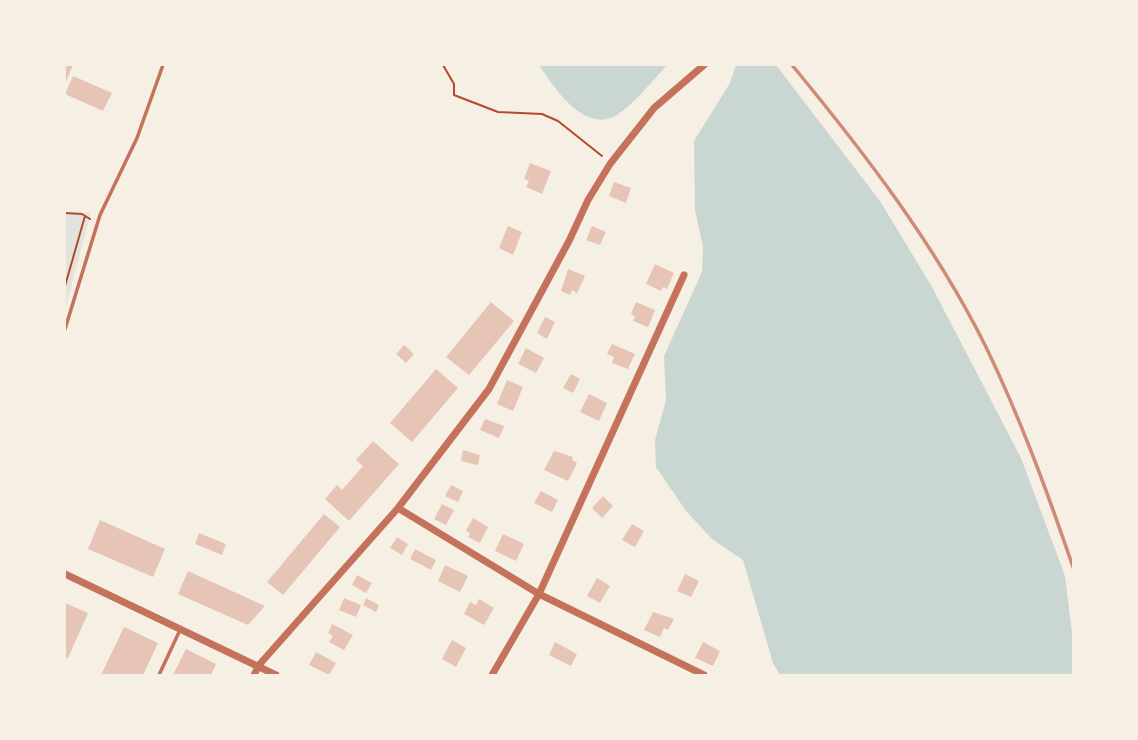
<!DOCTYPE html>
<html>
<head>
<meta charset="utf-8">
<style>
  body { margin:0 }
  #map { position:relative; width:1138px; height:740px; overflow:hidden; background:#f6efe4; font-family:"Source Sans 3",sans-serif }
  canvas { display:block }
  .frame { position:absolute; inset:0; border:66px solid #f6efe4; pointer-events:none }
</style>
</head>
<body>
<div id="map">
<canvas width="1138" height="740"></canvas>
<div class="frame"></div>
</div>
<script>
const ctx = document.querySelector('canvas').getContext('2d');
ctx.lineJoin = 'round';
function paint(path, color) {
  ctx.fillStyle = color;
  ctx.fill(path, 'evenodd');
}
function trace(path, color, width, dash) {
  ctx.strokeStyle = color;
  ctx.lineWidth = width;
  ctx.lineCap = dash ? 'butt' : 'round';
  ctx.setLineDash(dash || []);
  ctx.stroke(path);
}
paint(new Path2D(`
  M65,212L91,213L65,309Z`), '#e2e4dc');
paint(new Path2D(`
  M539,65H667C654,79 629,110 613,117C582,131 553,86 539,65Z
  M736,65H776L880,201L932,287L1021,458L1065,576L1073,641V675H780L773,663L743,560L712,539L686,511L656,467L655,440L666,400L664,356L702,272L703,247L695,210L694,141L730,83Z`), '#c9d6d2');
paint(new Path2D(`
  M65,65H73L65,84Z
  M73,76L112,93L103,111L65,94Z
  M530,163L551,171L542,194L526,187L529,181L524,179Z
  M614,182L631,188L626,203L609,196Z
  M508,226L522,232L513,255L499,248Z
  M592,226L606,232L600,245L586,240Z
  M655,264L674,273L667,289L663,287L661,291L646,284Z
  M568,269L585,276L577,293L572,290L570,295L561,291Z
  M491,302L514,321L469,375L446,357Z
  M636,302L655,310L648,327L633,321L635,316L631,314Z
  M545,317L555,322L547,339L537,333Z
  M612,344L635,354L628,369L612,363L614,357L607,354Z
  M404,345L414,354L406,363L396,354Z
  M526,348L544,358L536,373L518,364Z
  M436,369L458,388L412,442L390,423Z
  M571,374L580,379L573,393L563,388Z
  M507,380L523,387L513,411L497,404Z
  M589,394L607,403L599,421L580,412Z
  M485,419L504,426L499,438L480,430Z
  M373,441L399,464L349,521L325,499L337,485L342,490L363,466L356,460Z
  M463,450L480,455L478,465L461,461Z
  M554,451L573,457L572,460L577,463L568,481L544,470Z
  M451,485L463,491L458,502L445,496Z
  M541,491L558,500L552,512L534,503Z
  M603,496L613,506L602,518L592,508Z
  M442,504L454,510L446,525L434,519Z
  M324,514L340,527L283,595L267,582Z
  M473,518L488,527L480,543L468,537L470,533L466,531Z
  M100,520L165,549L153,577L88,549Z
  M632,524L644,531L635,547L622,540Z
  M199,533L226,544L222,555L195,544Z
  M503,534L524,544L516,561L495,551Z
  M397,537L408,544L402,555L390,548Z
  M415,549L436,560L431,570L410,559Z
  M445,565L468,576L460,592L438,581Z
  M188,571L265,606L248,625L178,594Z
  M685,574L699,581L691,597L677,591Z
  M357,575L372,583L366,593L352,585Z
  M597,578L610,586L600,603L587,596Z
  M344,598L361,605L356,617L339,610Z
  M366,598L379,605L376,612L363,605Z
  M479,599L494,608L484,625L464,614L470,602L476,605Z
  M65,603L88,613L68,658L65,657Z
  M653,612L674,619L668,630L664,628L660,637L644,630Z
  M332,624L353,635L344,650L329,642L333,636L328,633Z
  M124,627L158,643L143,675H101Z
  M452,640L466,648L456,667L442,659Z
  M555,642L577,654L571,666L549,655Z
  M703,642L720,651L713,666L695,658Z
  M186,649L216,664L211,675H173Z
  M316,652L336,663L329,675L309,665Z`), '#e6c5b7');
trace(new Path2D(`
  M443,65L454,84V95L498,112L542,114L558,121L602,156
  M65,213L82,214L90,219
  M65,286L85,216`), '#b5482f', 2);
trace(new Path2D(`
  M65,329L100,215L137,138L163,65
  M159,675L180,630`), '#c5725c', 3.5);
trace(new Path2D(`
  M398,508L539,594L704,675
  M65,574L276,675
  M254,675L259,665L398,508L489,389L569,241L588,200L610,164L654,108L704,65
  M492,675L539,594L684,275`), '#c5725c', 7);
trace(new Path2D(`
  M792,65C863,151 934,243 985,345C1020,417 1047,491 1073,567`), '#cf8b77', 3.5);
</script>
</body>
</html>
